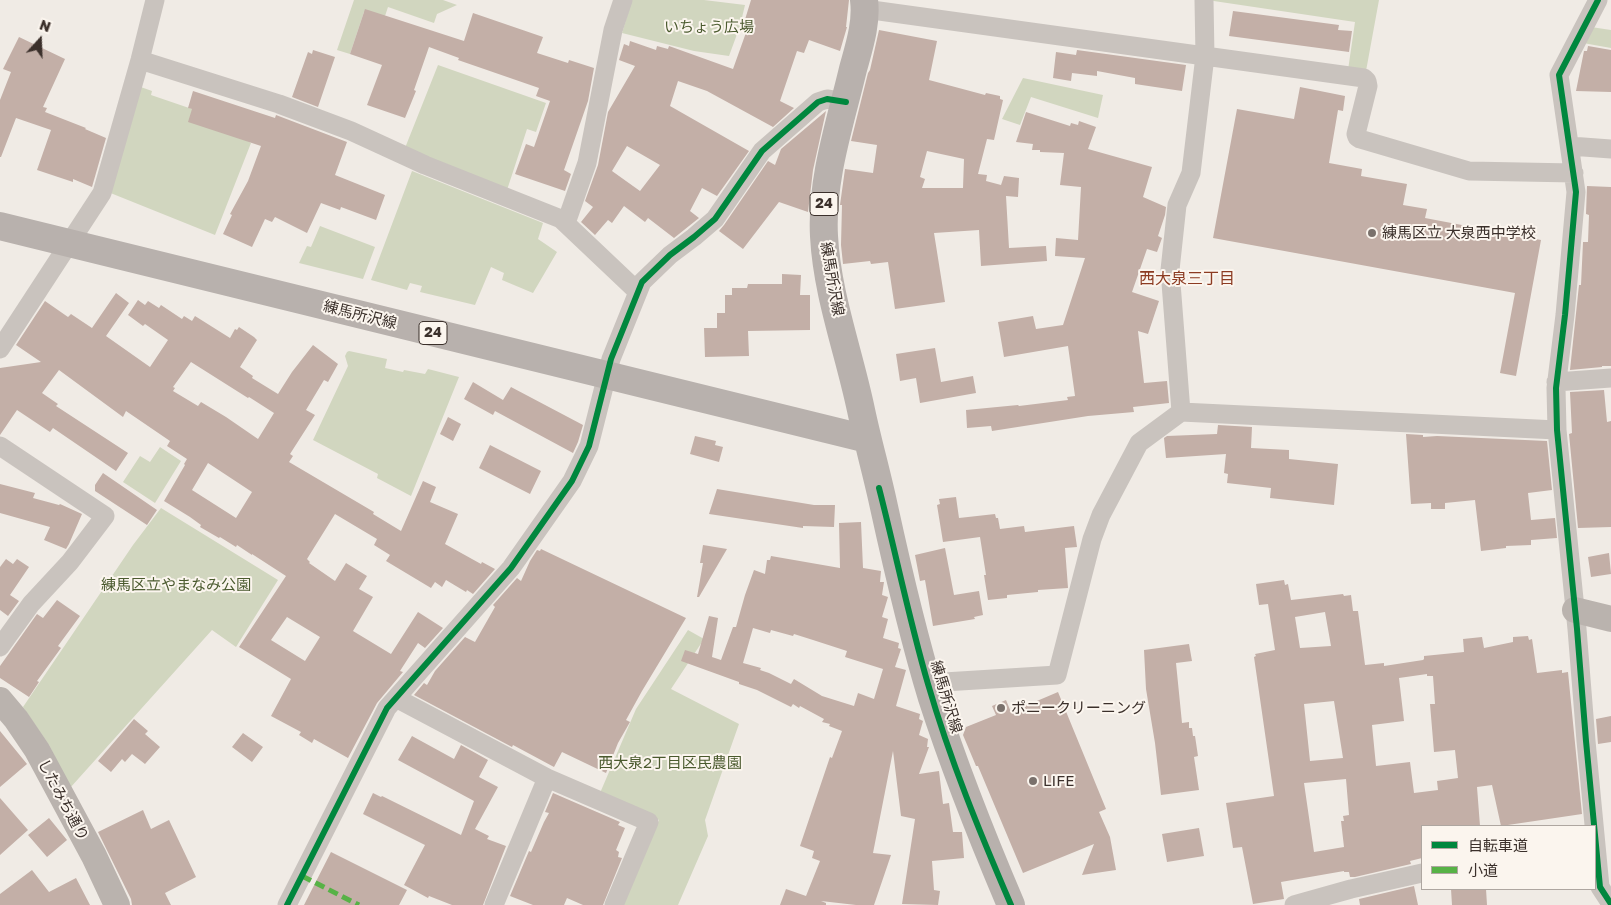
<!DOCTYPE html>
<html>
<head>
<meta charset="utf-8">
<style>
  body { margin:0 }
  #map { position:relative; width:1611px; height:905px; overflow:hidden; background:#f0ebe5; font-family:"Golos Text","Noto Sans JP",sans-serif }
  canvas { display:block }
  .legend { position:absolute; left:1421px; top:825px; width:175px; height:65px; box-sizing:border-box; background:#fbf5ee; border:1px solid #aea6a0; margin:0; padding:6px 9px; list-style:none; font-size:15px; color:#3b302b }
  .legend li { display:flex; align-items:center; gap:10px; height:25px }
  .legend b { width:25px; border:1px solid #aea6a0 }
  .north { position:absolute; left:15px; top:15px; width:50px; height:50px; -webkit-text-stroke:4px #fbf5ee; paint-order:stroke; rotate:20deg; font-size:14px; font-weight:700; line-height:20px; text-align:center; color:#3b302b }
  .north::after { content:''; display:block; margin:auto; width:18px; height:22px; background:#3b302b; clip-path:polygon(50% 0,100% 100%,50% 72%,0 100%) }
</style>
</head>
<body>
<div id="map">
<canvas width="1611" height="905"></canvas>
<ul class="legend">
<li><b style="height:6px;background:#00873e"></b>自転車道</li>
<li><b style="height:6px;background:#57b246"></b>小道</li>
</ul>
<div class="north">N</div>
</div>
<script>
const ctx = document.querySelector('canvas').getContext('2d');
ctx.lineJoin = 'round';
function paint(path, color) {
  ctx.fillStyle = color;
  ctx.fill(path, 'evenodd');
}
function trace(path, color, width, dash) {
  ctx.strokeStyle = color;
  ctx.lineWidth = width;
  ctx.lineCap = dash ? 'butt' : 'round';
  ctx.setLineDash(dash || []);
  ctx.stroke(path);
}
function label(font, color, halo, rows, align = 'center') {
  ctx.font = font + ' "Golos Text","Noto Sans JP",sans-serif';
  ctx.lineWidth = 4;
  ctx.setLineDash([]);
  ctx.textBaseline = 'middle';
  ctx.strokeStyle = halo;
  ctx.fillStyle = color;
  for (const [text, x, y, turn = 0] of rows) {
    ctx.save();
    ctx.translate(x, y);
    ctx.rotate((+turn || 0) * Math.PI / 180);
    ctx.textAlign = isNaN(turn) ? turn : align;
    if (halo) ctx.strokeText(text, 0, 0);
    ctx.fillText(text, 0, 0);
    ctx.restore();
  }
}
paint(new Path2D(`
  M354,0H443L457,5L437,14L434,23L388,7L385,16L364,12L350,54L337,50Z
  M632,0H704L745,5L740,26L729,56L694,51L622,33Z
  M1207,0H1379L1366,71L1348,70L1355,22Z
  M1591,27L1611,30V48L1583,43Z
  M438,65L546,103L536,132L527,129L507,190L405,148Z
  M1023,78L1103,95L1098,118L1031,97L1020,125L1002,119Z
  M138,86L152,91L151,95L192,109L251,143L215,235L108,192Z
  M412,171L543,223L538,239L557,252L533,293L502,280L504,273L491,267L475,305L420,292L422,286L410,283L407,290L371,280Z
  M320,226L375,247L363,279L299,263L307,246L311,247Z
  M349,351L387,359L385,368L403,372L404,370L425,374L428,369L459,377L411,496L377,478L378,474L313,440L348,366L345,356L347,352Z
  M160,447L181,461L155,503L123,482L140,456L150,462Z
  M161,508L278,580L236,647L212,630L70,788L49,745L23,707L133,545Z
  M688,630L704,639L671,689L739,724L705,820L708,836L678,905H622L659,820L600,793L636,709Z`), '#d1d6bf');
paint(new Path2D(`
  M751,0H849L846,27H847L840,51L809,40L804,53L797,51L780,101L794,108L773,127L707,91L678,81L670,106L749,151L717,196L702,188L690,211L699,218L674,238L648,218L645,222L624,206L612,223L608,220L595,235L581,222L593,207L585,201L598,165L608,112L635,66L619,60L624,44L629,46L630,41L656,50L657,46L668,49L669,46L733,69L748,27L743,26ZM627,146L660,165L640,191L612,171Z
  M365,9L464,41L473,13L543,37L537,53L568,63L569,60L594,68L588,101L564,170L571,174L565,191L515,174L526,144L534,147L550,101L536,96L539,88L458,60L459,58L429,47L414,90L416,91L405,118L367,105L382,65L350,54Z
  M1233,11L1339,25L1338,30L1352,31L1349,52L1229,36Z
  M879,30L937,41L929,80L985,95L986,93L1000,96V99L1003,100L994,140L987,139L978,174L987,175L986,181L1001,185L1004,176L1019,178L1018,197L1006,196L1009,248L1046,246L1047,261L981,266L979,230L934,233L945,302L895,309L888,262L871,264L870,261L843,264L841,245L842,205H840L845,169L873,173L877,145L851,141L868,73L870,70ZM927,151L964,159L963,188H922L925,179L920,177Z
  M19,37L65,59L43,107L47,108L45,112L86,128L85,129L106,138L92,187L73,179V182L37,170L51,130L16,118L1,157H0V100L11,72L3,69Z
  M1588,46L1611,50V92L1576,91L1584,51H1587Z
  M313,50L335,57L318,107L292,97L308,52L312,54Z
  M1077,50L1186,65L1182,91L1135,84V78L1097,71V76L1072,73L1071,81L1053,78L1056,52L1076,55Z
  M1300,87L1345,96L1343,111L1338,110L1329,163L1362,169L1361,176L1407,184L1403,205L1427,209L1425,218L1541,240L1516,376L1500,373L1515,293L1213,238L1237,109L1294,119Z
  M193,91L275,118L276,115L347,142L335,175L385,195L376,220L341,207L340,210L321,203L307,233L275,217L272,222L265,219L252,247L223,234L232,215L230,214L248,181L261,146L188,122L192,109L188,108Z
  M826,111L813,170L808,212L779,202L743,249L719,231L724,225L768,161L775,165L781,149Z
  M1026,112L1070,126L1071,123L1078,125L1079,121L1096,127L1088,149L1152,167L1143,197L1166,207L1165,215L1158,236L1162,238L1157,252L1147,249L1132,292L1159,301L1148,334L1138,331L1144,383L1167,381L1169,403L1133,407L1134,412L1088,416L992,431L991,426L967,428L966,410L1018,405L1019,406L1068,400L1067,397L1075,396L1068,346L1004,357L998,322L1033,316L1036,329L1063,325L1085,258L1055,256L1056,238L1078,240L1081,187L1060,185L1064,153L1040,152V150H1032L1033,144L1016,142Z
  M1587,186L1611,187V366H1602V367L1570,370L1579,285H1581L1583,242H1588L1589,215L1586,214Z
  M782,274L801,275L800,295H810V330L748,331L749,356L705,357L704,328H717V313H725V295H732V288H747L748,284H782Z
  M116,293L129,303L106,336L150,367L168,340L145,324L143,326L128,315L138,300L145,305L148,301L159,308L161,305L182,319L184,316L192,321L195,316L230,338L235,329L237,330L239,327L254,337L257,340L240,367L253,376L252,378L278,394L292,372L313,345L338,364L328,382L324,380L306,410L315,415L290,454L293,456L289,462L374,512L373,514L401,531L423,481L436,487L430,502L458,514L445,544L481,564L482,562L495,569L473,594L467,590L466,592L446,580L442,587L435,582L431,588L386,561L390,555L374,545L377,539L335,514L307,559L310,562L309,563L335,581L346,563L367,576L359,589L373,597L353,631L391,654L418,612L443,628L425,648L418,643L400,671L403,672L377,703L348,758L314,739L312,743L299,735L301,732L271,716L291,679L239,647L286,576L252,554V555L237,545L236,547L220,537L219,538L200,527L201,525L190,517L164,501L185,465L184,464L187,459L167,446L170,441L126,411L123,417L59,370L42,393L58,404L56,406L128,453L116,471L53,428L50,432L17,410L0,435V368L41,362L16,345L45,301L68,317L71,314L92,328ZM191,362L248,398L249,397L274,413L258,439L226,417L201,402L198,406L173,391L175,388L173,387ZM208,463L252,492L236,518L192,490ZM287,617L320,637L305,661L271,640Z
  M935,348L941,382L973,376L976,393L920,403L916,378L900,381L896,354Z
  M473,382L503,400L511,387L583,425L578,442L573,453L495,411L493,415L464,399Z
  M1604,390L1607,422L1611,421V527L1578,528L1569,434L1572,433L1570,392Z
  M448,417L461,424L453,441L440,434Z
  M1218,425L1252,427L1251,448L1289,450V459L1338,464L1334,505L1270,498L1271,488L1227,483L1228,474L1224,473L1226,454L1166,458L1164,438L1167,436L1217,434Z
  M1406,434L1423,435V437L1437,436L1547,441L1552,490L1528,493L1531,520L1555,518L1557,538L1531,540V545L1506,546V548L1481,551L1475,500L1445,503V509H1431V503L1411,504Z
  M695,436L716,441L715,445L723,447L719,462L690,454Z
  M490,445L541,471L530,494L479,468Z
  M103,473L157,510L147,525L95,491V485Z
  M0,484L35,493L33,498L59,505L60,504L82,514L69,544L66,549L44,540L50,527L0,513Z
  M717,489L814,505H835L834,527L803,526V528L709,514Z
  M956,497L959,518L995,514L996,518H998L1000,529L1024,526L1025,532L1074,526L1077,547L1065,548L1068,588L1038,590V592L1007,595V598L988,600L984,575H986L980,537L943,542L937,505L940,504L939,499Z
  M861,522L863,568L881,571L880,582H884L882,595L888,597L882,617L888,619L883,638L899,643L898,648L901,649L895,667L906,670L896,706L920,714L919,719L923,721L919,735L928,739L927,747H929L919,774L939,771L943,804L949,803L953,832H962L964,858L932,861L934,890L940,891L938,905L902,904L915,819L901,816L893,751L873,853L891,855L874,905H856L821,901L826,903V905H780L786,889L806,896L820,861L812,858L814,851L800,846L830,757L832,758L842,731L829,726L830,724L822,722L824,719L800,706L799,708L793,704L791,707L757,690L739,684V682L681,661L685,650L698,654L709,616L718,618L712,657L721,660L733,627H736L745,595L754,570L765,574L767,560H770L771,556L840,568L839,523ZM753,628L770,633L771,630L793,636L794,634L813,640L847,651L845,657L883,669L874,699L858,693L854,706L822,696L794,679L791,684L769,673L760,670L761,668L743,663Z
  M703,545L727,549L699,597H697L703,563H700Z
  M945,548L954,595L979,591L983,615L974,617L975,619L933,626L925,580L920,581L915,555Z
  M541,549L686,618L642,691L626,720L630,722L618,743L606,773L562,752L554,767L513,745L512,747L414,695L424,683L427,685L435,671L465,637L475,642L495,607L493,605L517,578L521,581L530,561L537,550L540,551Z
  M1609,553L1611,574L1591,577L1588,557Z
  M6,559L13,564L17,559L29,567L10,595L19,601L8,616L0,610V567Z
  M1284,580L1285,585L1288,584L1291,600L1343,594L1344,596L1351,595L1353,611H1358L1365,665L1384,663V666L1423,660L1424,659V656L1464,652L1463,639L1482,637L1484,648L1513,642V637L1528,636L1529,640L1532,639L1537,673L1562,670V673L1568,672L1582,814L1501,826L1492,785L1477,787L1480,826H1422V858L1410,861L1411,864L1355,877H1350L1349,872H1344V871L1281,882L1284,899L1253,904L1242,847L1233,848L1226,803L1274,796L1254,657L1256,656L1255,654L1275,650L1268,604L1259,605L1256,584ZM1325,612L1331,646L1300,648L1295,617ZM1427,674V676H1433L1435,704H1430L1434,752L1455,750L1458,778L1437,781L1438,790L1414,793L1410,762L1376,766L1372,725L1404,721L1399,678ZM1334,701L1343,758L1310,761L1304,704ZM1346,779L1349,815L1343,816L1344,821H1341L1344,847L1314,852L1304,783Z
  M57,600L80,616L58,646L61,648L37,681L39,682L29,697L0,678V666L37,614L43,618Z
  M1189,644L1192,661L1176,663L1182,723L1189,722V728H1192L1193,736H1195L1198,756L1194,757L1199,790L1161,795L1155,743L1146,689L1144,650Z
  M1058,692L1106,809L1099,812L1110,837L1116,870L1082,875L1094,844L1023,873L978,766H976L963,735L966,727L996,715L992,706L1006,700L1011,712Z
  M1611,716V742L1598,744L1596,719Z
  M134,719L148,731L145,734L160,747L145,764L132,754L125,762L122,759L111,772L98,761Z
  M0,731L27,764L0,787Z
  M243,733L263,747L252,762L232,747Z
  M412,736L454,759L461,745L488,760L479,777L498,787L475,829L489,836L487,839L506,846L483,905H452L429,896L428,898L404,885L425,845L363,814L373,793L381,797L382,796L461,835L474,801L398,760Z
  M553,793L620,822L618,825L625,828L616,850L619,852L618,857L622,858L603,905H583L567,898L564,905H533L510,896L529,851L531,852L544,822L549,813L545,812Z
  M0,798L28,830L0,855Z
  M143,810L151,829L169,820L196,877L165,893L171,905H132L131,899L98,832Z
  M49,818L67,840L47,857L28,835Z
  M1199,828L1204,856L1167,862L1162,834Z
  M331,852L407,890L399,905H304Z
  M32,870L49,892L76,878L90,905H0V894Z
  M1414,886L1418,905H1360L1359,899Z
  M1451,889H1486L1487,905H1452Z`), '#c3afa7');
trace(new Path2D(`
  M1598,0L1559,75L1576,192L1565,315L1556,388L1557,430L1577,629L1586,741L1600,887L1611,904
  M865,9L1364,78L1367,81L1368,86L1356,134L1357,137L1360,139L1469,171L1574,173
  M140,60L279,104L351,131L425,165L561,219L637,291
  M1570,146L1611,149
  M566,223L587,163L613,30L623,0
  M0,349L102,193L140,60L155,0
  M1556,382L1611,378
  M1181,412L1170,270L1177,205L1191,173L1205,56L1204,0
  M0,446L105,516L70,562L31,604L0,647
  M928,683L1057,675L1092,539L1101,515L1139,443L1181,412L1557,430
  M396,698L547,778L494,905
  M547,778L649,822L614,905
  M287,905L387,708L511,568L572,481L589,446L611,359L642,282L670,255L694,237L715,219L762,151L818,102L827,99L846,102
  M1294,905L1351,889L1422,873`), '#c9c3be', 19);
trace(new Path2D(`
  M1575,610L1611,619
  M0,700L16,719L37,750L94,856L117,905`), '#bab3ae', 26);
trace(new Path2D(`
  M864,0C867,23 859,47 853,69C840,124 821,179 824,236C827,295 849,352 861,410C868,443 877,474 884,507C898,571 913,635 932,698C955,769 982,837 1011,905
  M0,226L867,439`), '#b8b1ad', 28);
trace(new Path2D(`
  M302,876L359,905`), '#57b246', 5, [10, 5]);
trace(new Path2D(`
  M1598,0L1559,75L1576,192L1565,315L1556,388L1557,430L1577,629L1586,741L1600,887L1611,904
  M879,488C896,554 909,619 928,684C950,760 980,833 1011,905
  M287,905L387,708L511,568L572,481L589,446L611,359L642,282L670,255L694,237L715,219L762,151L818,102L827,99L846,102`), '#00873e', 6);
for (const [x, y, r, color] of [
  [1372,233,5,"#7a716c"],
  [1001,708,5,"#7a716c"],
  [1033,781,5,"#7a716c"]
]) {
  const dot = new Path2D();
  dot.arc(x, y, r, 0, 2 * Math.PI);
  ctx.fillStyle = color;
  ctx.fill(dot);
  trace(dot, '#fbf5ee', 2);
}
for (const [x, y, w] of [
  [824,204,28],
  [433,333,28]
]) {
  const box = new Path2D();
  box.roundRect(x - w / 2, y - 11.5, w, 23, 4);
  ctx.fillStyle = '#fbf5ee';
  ctx.fill(box);
  trace(box, '#3b302b', 1);
}
label('bold 14px', '#3b302b', null, [
  ["24",824,204],
  ["24",433,333]
]);
label('15px', '#4a5a2e', '#fbf5ee', [
  ["いちょう広場",709,27],
  ["練馬区立やまなみ公園",176,585],
  ["西大泉2丁目区民農園",670,763]
]);
label('15px', '#3b302b', '#fbf5ee', [
  ["練馬区立 大泉西中学校",1382,233],
  ["ポニークリーニング",1011,708],
  ["LIFE",1043,781]
], 'left');
label('15px', '#3b302b', '#fbf5ee', [
  ["練馬所沢線",832,279,80],
  ["練馬所沢線",360,315,14],
  ["練馬所沢線",946,697,73],
  ["したみち通り",63,800,62]
]);
label('16px', '#8c3b22', '#fbf5ee', [
  ["西大泉三丁目",1187,279]
]);
</script>
</body>
</html>
